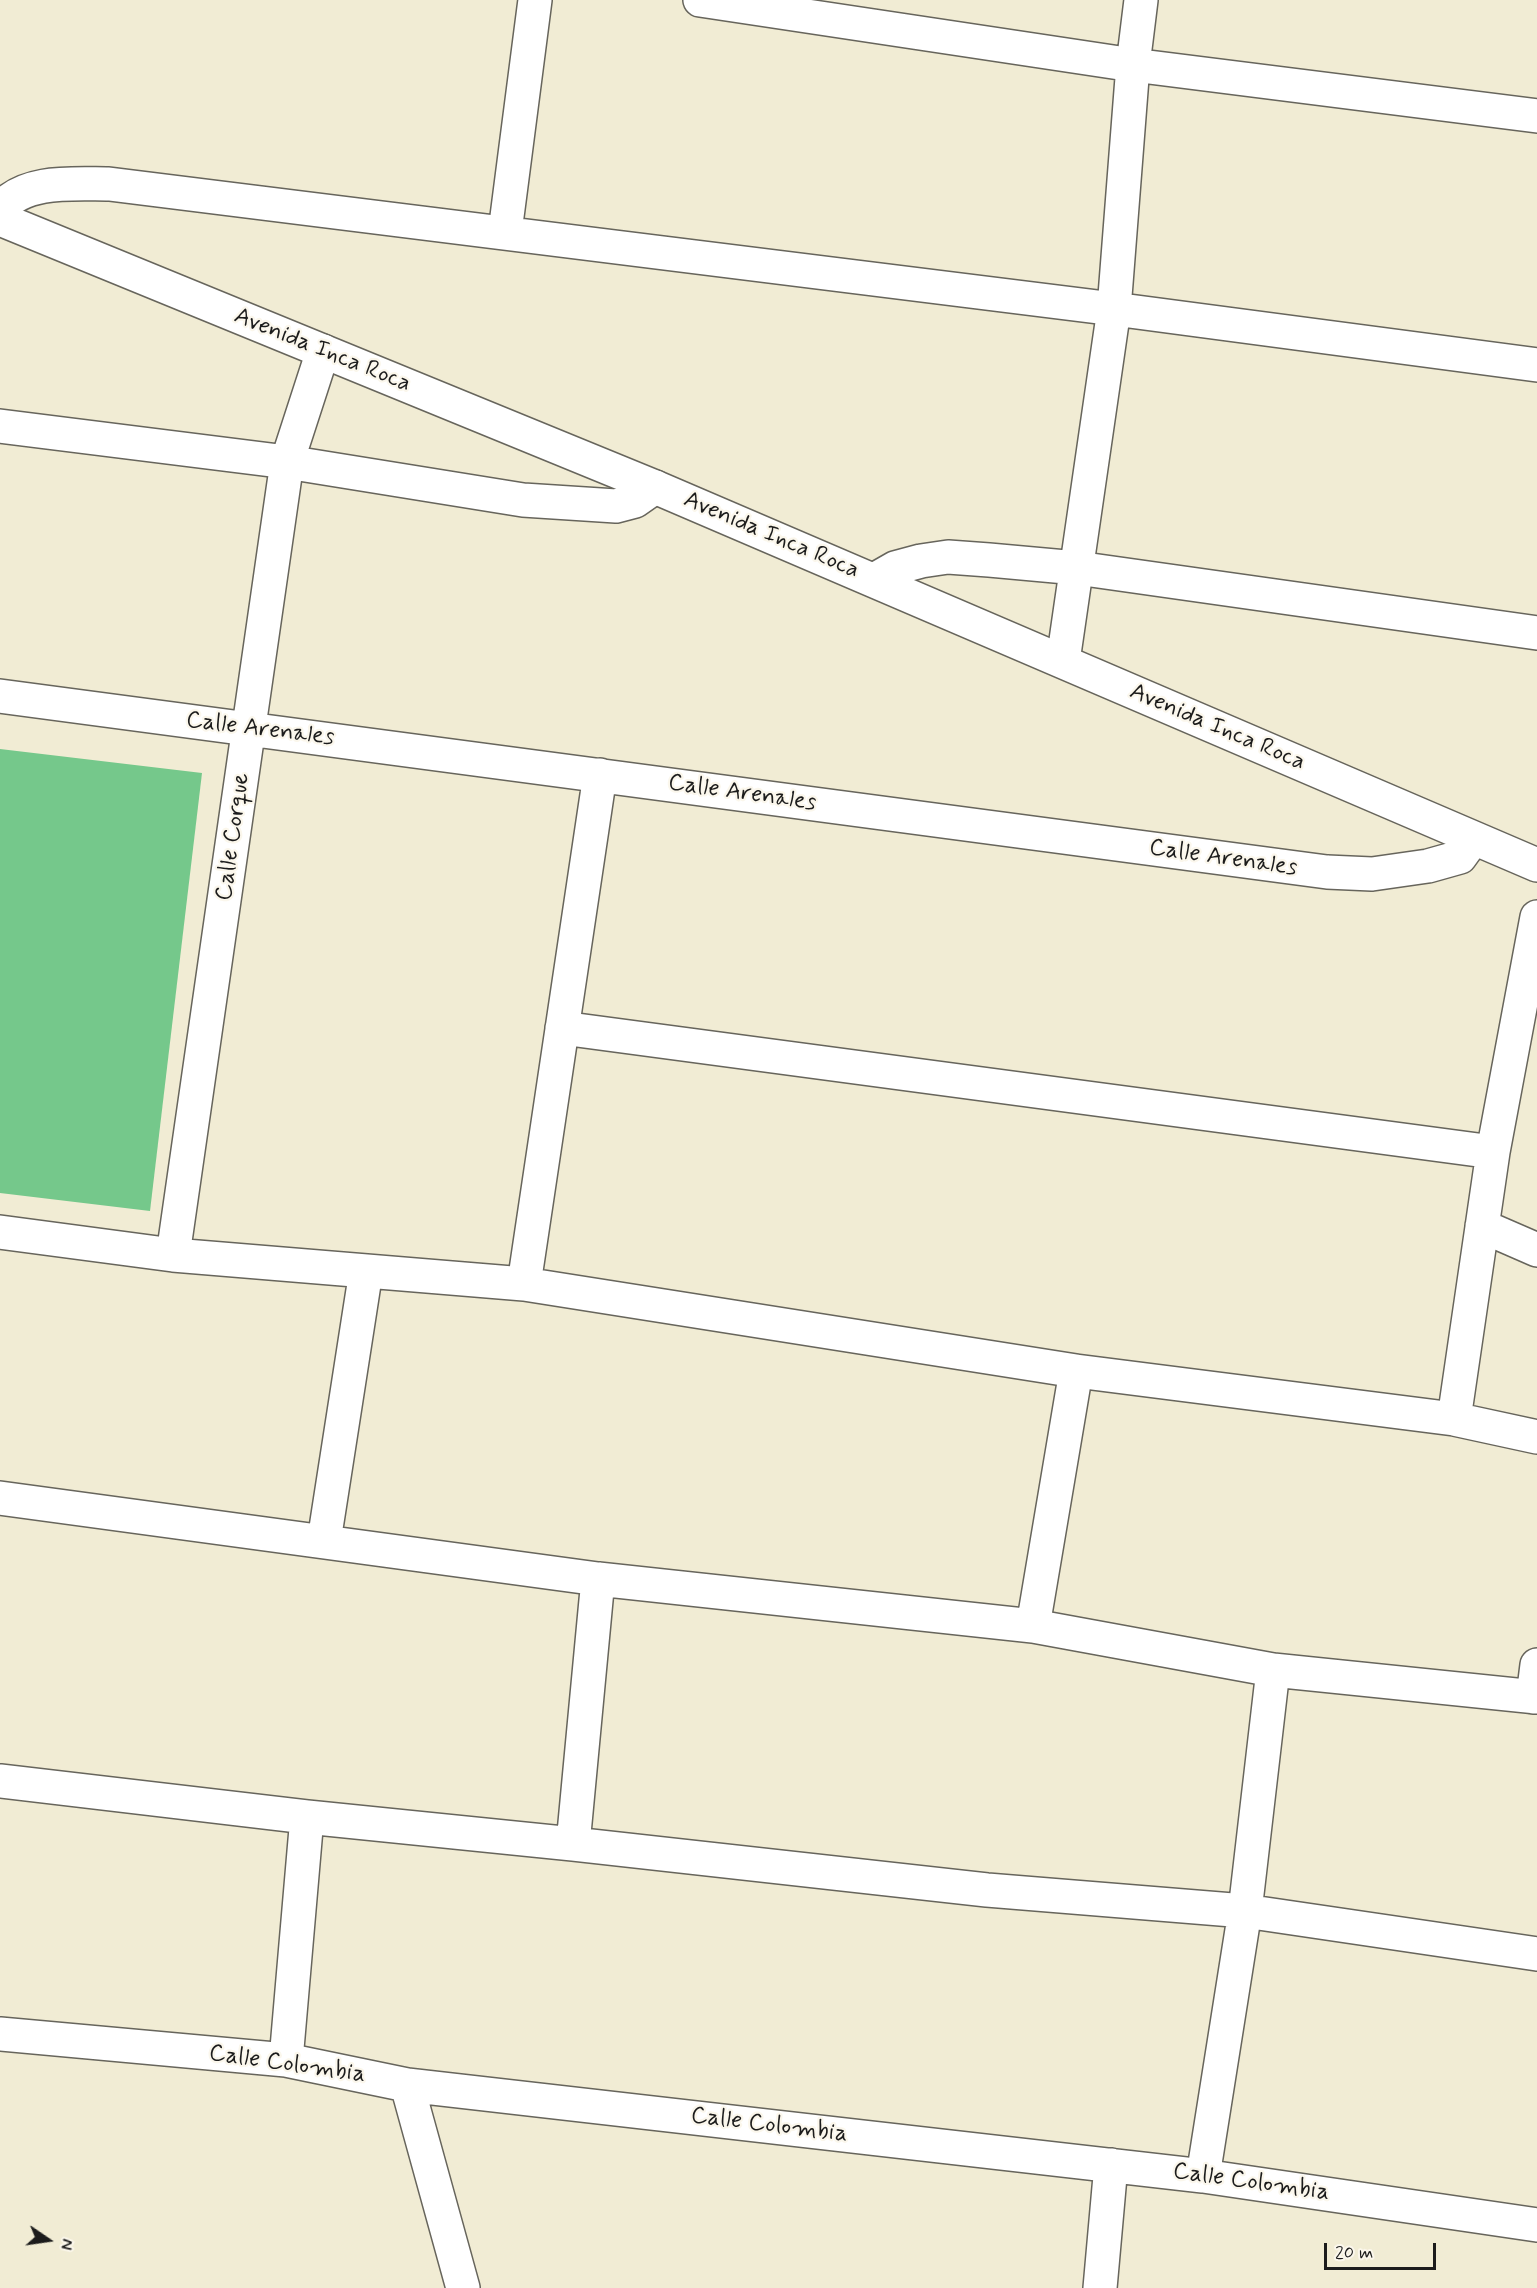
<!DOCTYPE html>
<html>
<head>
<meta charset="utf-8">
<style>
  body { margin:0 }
  #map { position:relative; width:1537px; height:2288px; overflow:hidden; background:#f1ecd4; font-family:Mynerve,sans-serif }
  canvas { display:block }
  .north { position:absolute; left:18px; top:2210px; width:60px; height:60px; -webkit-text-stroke:4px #fbf7ec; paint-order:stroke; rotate:103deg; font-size:16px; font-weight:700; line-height:24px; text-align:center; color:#1c1c1c }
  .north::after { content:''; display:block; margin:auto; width:21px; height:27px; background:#1c1c1c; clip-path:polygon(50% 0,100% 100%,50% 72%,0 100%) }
  .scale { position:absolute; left:1324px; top:2243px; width:112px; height:27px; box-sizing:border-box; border:3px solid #1c1c1c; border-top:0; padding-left:8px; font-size:18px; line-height:21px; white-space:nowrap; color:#1c1c1c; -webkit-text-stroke:4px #fbf7ec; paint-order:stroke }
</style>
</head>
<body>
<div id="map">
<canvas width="1537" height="2288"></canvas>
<div class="north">N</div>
<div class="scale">20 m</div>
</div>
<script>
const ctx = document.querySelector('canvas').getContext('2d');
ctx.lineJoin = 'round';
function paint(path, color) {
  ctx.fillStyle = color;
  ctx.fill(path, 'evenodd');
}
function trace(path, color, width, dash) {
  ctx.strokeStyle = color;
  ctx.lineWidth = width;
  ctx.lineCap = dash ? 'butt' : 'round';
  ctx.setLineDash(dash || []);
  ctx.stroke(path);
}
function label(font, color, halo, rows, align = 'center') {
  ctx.font = font + ' Mynerve,sans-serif';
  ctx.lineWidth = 4.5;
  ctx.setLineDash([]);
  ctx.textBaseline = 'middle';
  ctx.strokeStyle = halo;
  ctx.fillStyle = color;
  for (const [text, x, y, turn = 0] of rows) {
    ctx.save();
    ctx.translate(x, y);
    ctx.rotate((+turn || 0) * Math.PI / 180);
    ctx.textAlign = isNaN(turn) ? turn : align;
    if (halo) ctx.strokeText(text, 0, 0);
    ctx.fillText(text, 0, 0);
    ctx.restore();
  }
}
paint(new Path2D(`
  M0,749L202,773L150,1211L0,1193Z`), '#75c88b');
const street = new Path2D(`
  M700,0L1133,65L1537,116
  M0,209C25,179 73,184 109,184L1114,309L1537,365
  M505,232L535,0
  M0,426L287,462L523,500L616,506L635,501L655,487
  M874,580L895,568L921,561L948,557L989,560L1077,568L1537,633
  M1063,661L1114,309L1133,65L1141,0
  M0,696L1327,872L1372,874L1428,866L1460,857L1473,839
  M562,1028L1493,1152
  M1482,1226L1537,1250
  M0,1232L173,1255L524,1284L1076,1371L1454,1419L1537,1437
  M173,1255L287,462L323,351
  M524,1284L600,775
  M1454,1419L1493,1152L1537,917
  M0,1498L598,1579L1033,1626L1273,1670L1537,1697
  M324,1541L366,1271
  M1033,1626L1076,1371
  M1533,1697L1537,1665
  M0,1781L307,1817L573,1844L987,1890L1245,1911L1537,1954
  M573,1844L598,1579
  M0,2034L286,2060L407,2085L1203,2176L1537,2225
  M286,2060L307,1817
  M407,2085L463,2288
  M1203,2176L1245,1911L1273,1670
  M1100,2288L1111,2165`);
const secondary = new Path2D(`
  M0,219L655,487L1537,865`);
trace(street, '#67655c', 36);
trace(secondary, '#67655c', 36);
trace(street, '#fff', 33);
trace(secondary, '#fff', 33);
label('24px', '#1c1c1c', '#fbf7ec', [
  ["Avenida Inca Roca",322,351,22],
  ["Avenida Inca Roca",771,536,23],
  ["Avenida Inca Roca",1217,728,23],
  ["Calle Arenales",260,730,7],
  ["Calle Arenales",742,794,8],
  ["Calle Corque",234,837,-82],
  ["Calle Arenales",1223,859,8],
  ["Calle Colombia",287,2065,8],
  ["Calle Colombia",769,2126,7],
  ["Calle Colombia",1251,2183,8]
]);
</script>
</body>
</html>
